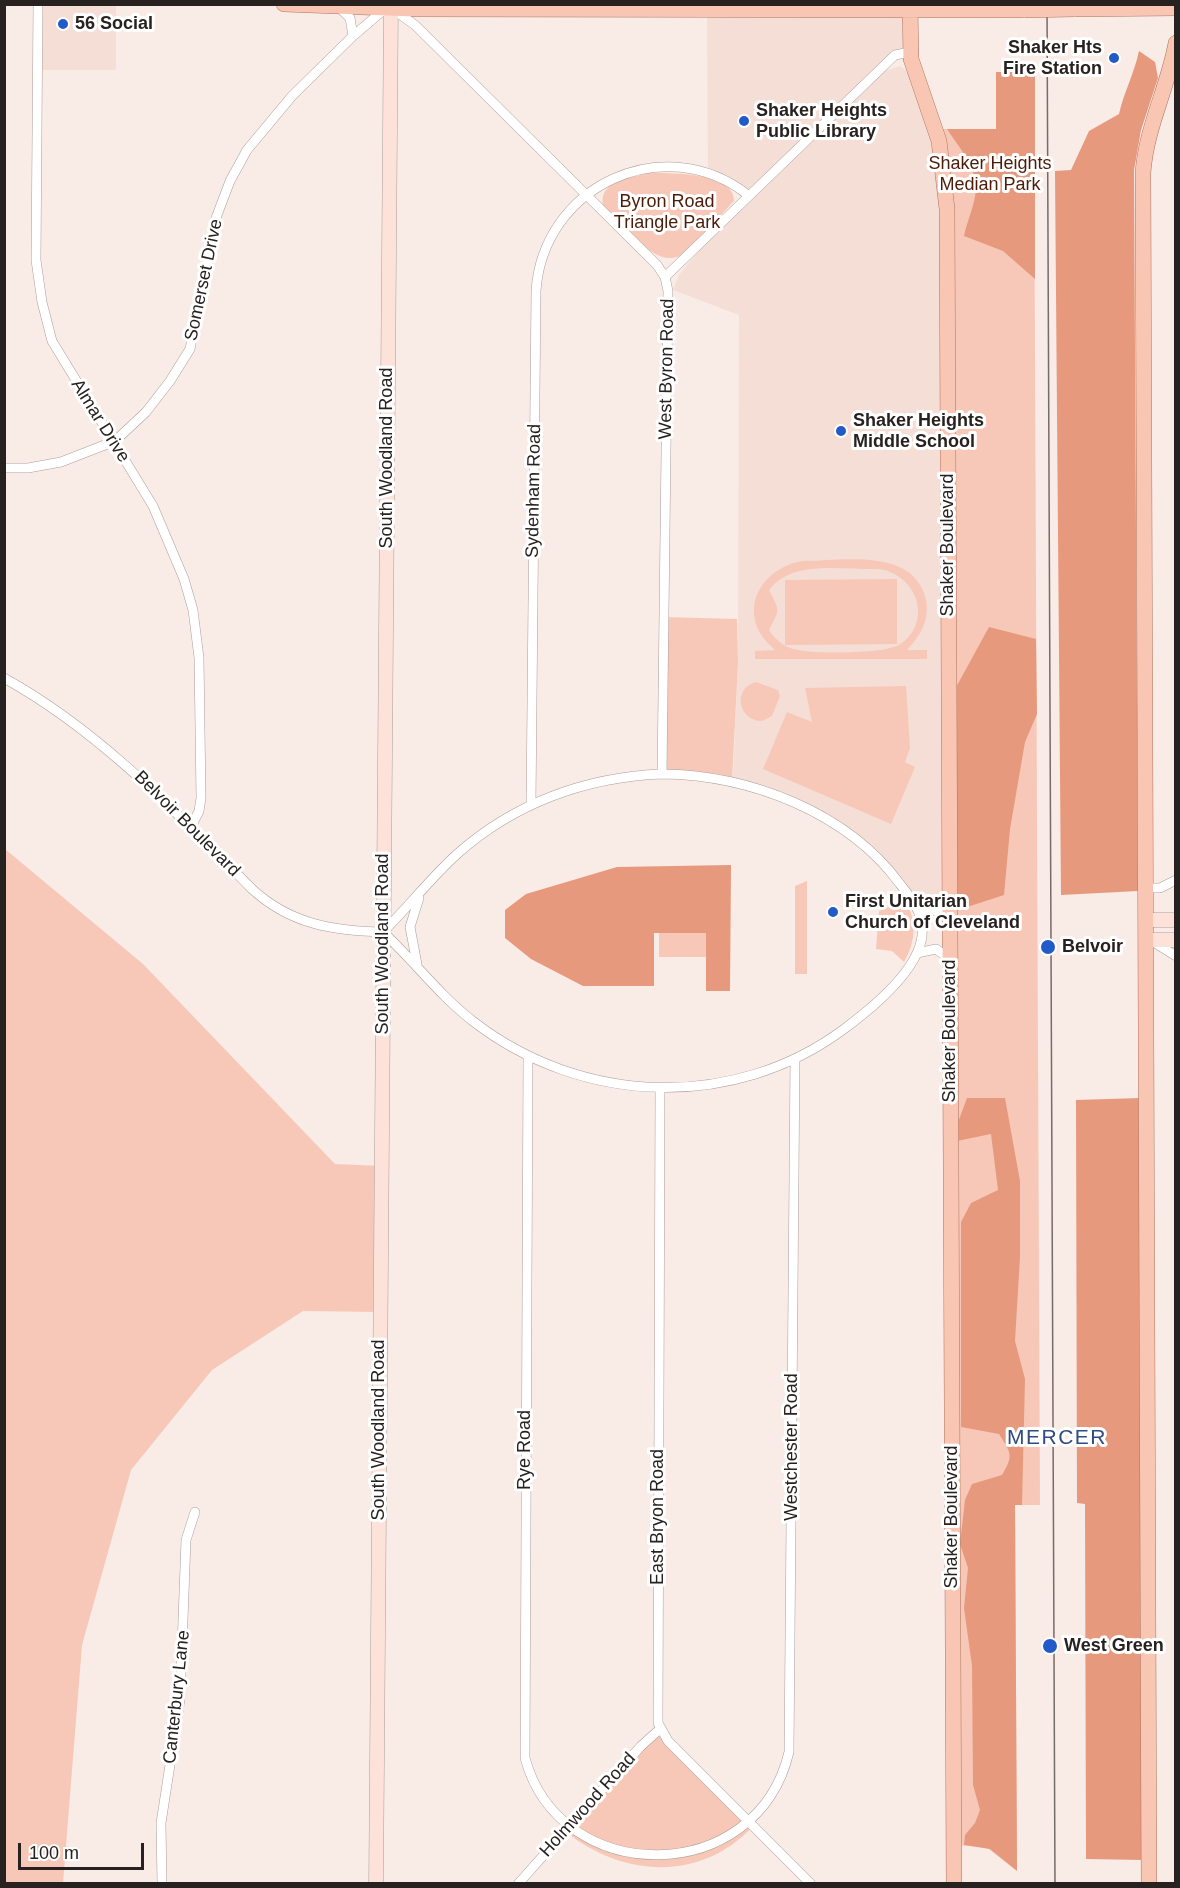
<!DOCTYPE html>
<html>
<head>
<meta charset="utf-8">
<style>
  body { margin:0 }
  #map { position:relative; width:1180px; height:1888px; overflow:hidden; background:#f9ebe6; font-family:Helvetica,sans-serif }
  canvas { display:block }
  .frame { position:absolute; inset:0; border:6px solid #272220; pointer-events:none }
  .scale { position:absolute; left:18px; top:1843px; width:126px; height:27px; box-sizing:border-box; border:3px solid #272220; border-top:0; padding-left:8px; font-size:18px; line-height:21px; white-space:nowrap; color:#272220; -webkit-text-stroke:4px #fff; paint-order:stroke }
</style>
</head>
<body>
<div id="map">
<canvas width="1180" height="1888"></canvas>
<div class="frame"></div>
<div class="scale">100 m</div>
</div>
<script>
const ctx = document.querySelector('canvas').getContext('2d');
ctx.lineJoin = 'round';
function paint(path, color) {
  ctx.fillStyle = color;
  ctx.fill(path, 'evenodd');
}
function trace(path, color, width, dash) {
  ctx.strokeStyle = color;
  ctx.lineWidth = width;
  ctx.lineCap = dash ? 'butt' : 'round';
  ctx.setLineDash(dash || []);
  ctx.stroke(path);
}
function label(font, color, halo, rows, align = 'center') {
  ctx.font = font + ' Helvetica,sans-serif';
  ctx.lineWidth = 6;
  ctx.setLineDash([]);
  ctx.textBaseline = 'middle';
  ctx.strokeStyle = halo;
  ctx.fillStyle = color;
  for (const [text, x, y, turn = 0] of rows) {
    ctx.save();
    ctx.translate(x, y);
    ctx.rotate((+turn || 0) * Math.PI / 180);
    ctx.textAlign = isNaN(turn) ? turn : align;
    if (halo) ctx.strokeText(text, 0, 0);
    ctx.fillText(text, 0, 0);
    ctx.restore();
  }
}
paint(new Path2D(`
  M38,5H116V70H37Z
  M707,9H909L910,45L748,195L708,173Z
  M900,66L911,74L941,173L944,899L932,907L921,903L906,883L870,846L830,817L783,793L733,777L738,663L739,315L673,290L679,275L697,253L885,71Z`), '#f5ded6');
paint(new Path2D(`
  M936,129H1034L1040,1505H1015L1017,1871L986,1847L953,1845L947,222Z
  M649,173C670,173 735,172 734,201C720,215 696,246 681,255C656,271 619,221 603,205C598,181 632,177 649,173Z
  M802,561C843,561 914,547 926,600C930,620 920,636 907,650H927V659H755V651L775,650C770,645 764,640 760,633C742,599 768,567 802,561ZM877,569C916,572 935,622 899,645C883,654 807,655 790,648C781,644 774,638 769,630C780,609 780,611 769,590C792,559 843,570 877,569Z
  M897,579V644L785,645V580Z
  M664,617L737,619L738,663L732,781L662,774Z
  M756,682L778,690L780,696L772,716L762,721C738,721 732,688 756,682Z
  M906,686L910,748L905,762L915,767L891,824L763,769L787,712L812,722L805,688Z
  M5,849L143,964L335,1164L381,1166L380,1312L303,1311L212,1370L131,1470L82,1645L63,1883H5Z
  M807,881V974H795V886Z
  M905,900C917,921 916,941 904,962L892,951L876,949L879,911Z
  M659,933H706V957H659Z
  M660,1729L753,1826C701,1883 621,1877 565,1831Z`), '#f7c8b7');
paint(new Path2D(`
  M1139,51L1155,62L1158,78L1141,130L1134,170L1138,891L1061,895L1055,171L1071,170L1089,131L1119,114C1124,92 1134,74 1139,51Z
  M996,72H1035V279L1003,251L964,236C967,221 975,205 976,189C977,167 958,146 947,129H996Z
  M989,627L1036,639L1037,714L1025,742L1010,829L1004,895L964,908L953,895L954,691Z
  M731,865L730,991H706V933H654V986H583L531,959L505,938V910L526,894L617,867Z
  M967,1098H1005L1020,1181V1257L1015,1341L1025,1379L1022,1505H1015L1017,1871L990,1849L964,1845L965,1835L975,1823L980,1810L973,1785L972,1666L964,1608L968,1568L960,1544L965,1500L972,1484L1002,1475C1014,1455 1011,1453 999,1434L961,1427V1222L971,1203L998,1190L991,1134L957,1141V1125Z
  M1141,1098L1144,1860L1086,1859L1085,1504L1077,1503L1076,1100Z`), '#e6997d');
const street = new Path2D(`
  M38,4L36,260L42,302L52,341L153,506L184,579L193,610L199,658L201,798L199,811L191,827
  M338,6L350,18L353,36
  M665,277L895,55L910,52
  M4,468H28L61,462L115,441L146,412L170,381L190,349L216,218L230,181L247,150L292,96L353,36L380,13L391,8L415,25L657,265L665,277L668,291L662,774
  M4,678C100,731 176,812 252,889C290,924 333,931 383,932
  M662,774C750,775 847,812 900,884C913,900 924,915 922,936C918,971 871,1009 844,1029C734,1111 582,1105 474,1022C440,996 414,961 383,932C408,907 430,879 456,855C514,803 586,777 662,774Z
  M531,804L536,291C543,186 664,129 748,195
  M1146,888H1160L1176,880
  M918,909L935,911L950,903
  M1155,943L1176,956
  M917,953L936,949L950,959
  M417,964L410,927L419,898
  M528,1056L525,1758C560,1888 757,1888 789,1752L795,1060
  M660,1089L658,1723L668,1741L811,1884
  M162,1884L161,1823L180,1700L186,1540L195,1512
  M518,1884L641,1746L660,1729`);
const secondary = new Path2D(`
  M1146,920H1176
  M1146,940H1176
  M376,1884L391,4`);
const primary = new Path2D(`
  M284,4L414,9L1025,10
  M910,4L911,59L939,141L947,209L954,1884
  M1074,9L1176,8
  M1149,1884L1143,173C1146,128 1168,87 1176,43`);
trace(street, '#ab9e99', 10);
trace(secondary, '#ab9e99', 15);
trace(primary, '#ad745f', 16);
trace(street, '#fff', 9);
trace(secondary, '#fce2d9', 14);
trace(primary, '#f9c6b3', 15);
trace(new Path2D(`
  M1047,4L1055,1884`), '#746c69', 1.5);
const primaryBridge = new Path2D(`
  M1025,10L1074,9`);
trace(primaryBridge, '#ad745f', 16, []);
trace(primaryBridge, '#f9c6b3', 15);
for (const [x, y, r, color] of [
  [63,24,6,"#225ac7"],
  [1114,58,6,"#225ac7"],
  [744,121,6,"#225ac7"],
  [841,431,6,"#225ac7"],
  [833,912,6,"#225ac7"],
  [1048,947,8,"#225ac7"],
  [1050,1646,8,"#225ac7"]
]) {
  const dot = new Path2D();
  dot.arc(x, y, r, 0, 2 * Math.PI);
  ctx.fillStyle = color;
  ctx.fill(dot);
  trace(dot, '#fff', 2);
}
label('bold 18px', '#272220', '#fff', [
  ["56 Social",75,24],
  ["Shaker Hts",1102,48,"right"],
  ["Fire Station",1102,69,"right"],
  ["Shaker Heights",756,111],
  ["Public Library",756,132],
  ["Shaker Heights",853,421],
  ["Middle School",853,442],
  ["First Unitarian",845,902],
  ["Church of Cleveland",845,923],
  ["Belvoir",1062,947],
  ["West Green",1064,1646]
], 'left');
label('18px', '#4c1c08', '#fff', [
  ["Shaker Heights",990,164],
  ["Median Park",990,185],
  ["Byron Road",667,202],
  ["Triangle Park",667,223]
]);
label('18px', '#272220', '#fff', [
  ["Somerset Drive",204,280,-78],
  ["West Byron Road",667,369,-89],
  ["Almar Drive",100,421,58],
  ["South Woodland Road",387,458,-90],
  ["Sydenham Road",534,491,-89],
  ["Shaker Boulevard",948,545,-90],
  ["Belvoir Boulevard",187,824,45],
  ["South Woodland Road",383,944,-90],
  ["Shaker Boulevard",950,1031,-90],
  ["South Woodland Road",379,1430,-90],
  ["Westchester Road",792,1447,-90],
  ["Rye Road",525,1450,-90],
  ["East Bryon Road",658,1517,-90],
  ["Shaker Boulevard",952,1517,-90],
  ["Canterbury Lane",177,1697,-84],
  ["Holmwood Road",588,1805,-48]
]);
ctx.letterSpacing = '1.5px';
label('21px', '#2f4c84', '#fff', [
  ["MERCER",1057,1438]
]);
ctx.letterSpacing = '0px';
</script>
</body>
</html>
